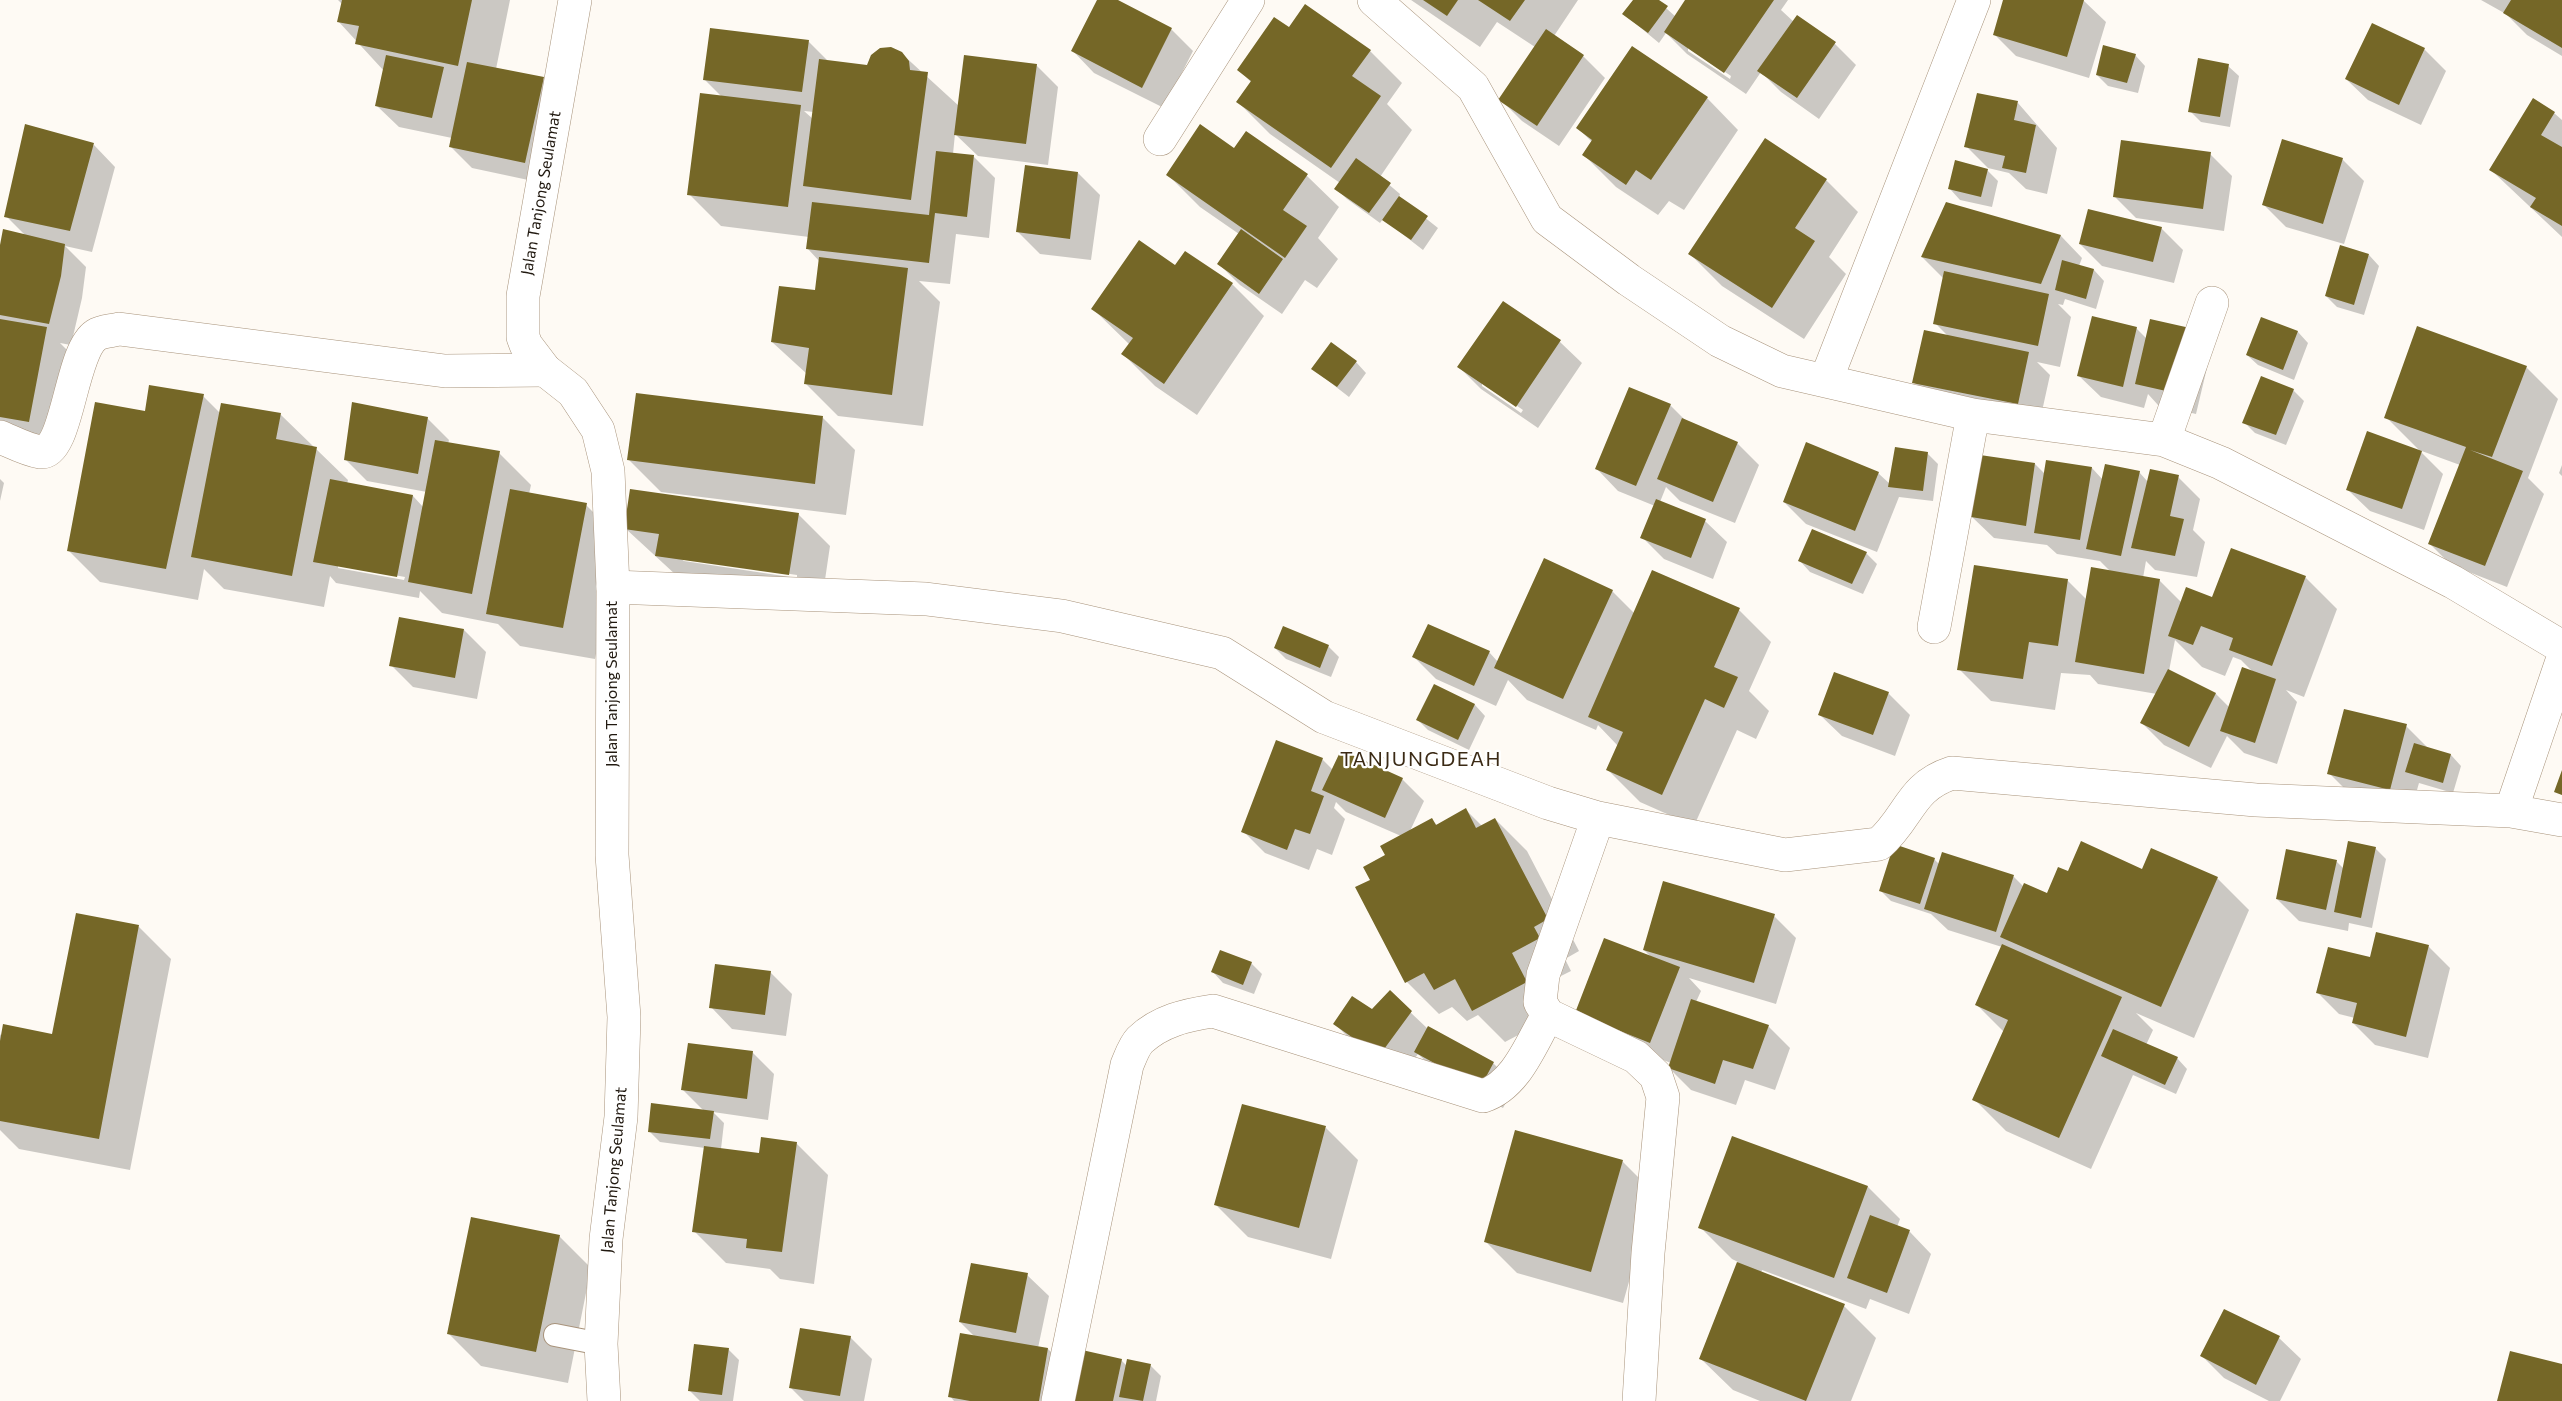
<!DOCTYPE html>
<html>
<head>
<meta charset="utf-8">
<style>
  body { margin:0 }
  canvas { display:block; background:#fefaf4 }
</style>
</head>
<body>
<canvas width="2562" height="1401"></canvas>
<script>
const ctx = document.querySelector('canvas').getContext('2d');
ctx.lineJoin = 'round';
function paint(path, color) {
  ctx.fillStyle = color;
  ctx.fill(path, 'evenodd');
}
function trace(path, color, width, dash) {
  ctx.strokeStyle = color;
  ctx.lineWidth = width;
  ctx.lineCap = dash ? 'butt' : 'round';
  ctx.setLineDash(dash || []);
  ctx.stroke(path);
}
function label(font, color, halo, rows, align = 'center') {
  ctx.font = font + ' Commissioner,sans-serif';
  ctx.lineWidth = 4.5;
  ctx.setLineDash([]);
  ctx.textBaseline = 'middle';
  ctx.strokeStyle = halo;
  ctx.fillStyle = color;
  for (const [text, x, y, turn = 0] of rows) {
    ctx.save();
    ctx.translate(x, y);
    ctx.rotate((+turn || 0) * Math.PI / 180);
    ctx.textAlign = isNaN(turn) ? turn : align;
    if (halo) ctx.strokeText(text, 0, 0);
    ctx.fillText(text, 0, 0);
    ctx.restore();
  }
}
paint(new Path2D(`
  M338,0H510L496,69L543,79L565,100L547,184L472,168L451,147L452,138L399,127L377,106L384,71L338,21L342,4Z
  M1099,0H1115L1171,29L1193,51L1164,108L1094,73L1073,51Z
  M1411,0H1578L1554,36L1583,56L1605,78L1559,146L1522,121L1500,99L1535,47L1497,22L1480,47Z
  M1635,0H1657L1676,17L1687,0H1788L1781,10L1794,22L1835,44L1856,65L1819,119L1781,92L1761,72L1746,94L1687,54L1666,33L1659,43L1624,14ZM1688,47L1731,76L1730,79L1688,51Z
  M2005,0L2084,1L2106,22L2089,78L2016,56L1994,34Z
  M2481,0H2562V56L2527,35L2506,14Z
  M1289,29L1370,51L1402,83L1387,104L1412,130L1380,177L1400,194L1399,197L1438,228L1423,250L1383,219L1380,223L1347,199L1336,189L1340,183L1270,134L1238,102L1252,83L1239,70Z
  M808,41L829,62L867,66L901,53L959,106L1036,65L1058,87L1048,165L978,156L955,134L953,154L974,157L995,178L989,238L956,234L950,284L919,281L940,302L923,426L838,416L806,384L807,374L772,342L817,292L820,262L808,249L809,237L721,226L689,194L722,97L705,80ZM804,111L814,112L813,119Z
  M2424,49L2446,71L2421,125L2368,100L2346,79Z
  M2135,55L2145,66L2138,93L2108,86L2097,75Z
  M2228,66L2239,76L2230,127L2201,122L2190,111Z
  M1707,98L1738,130L1684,210L1669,201L1658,215L1616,187L1584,155L1592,142L1578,128Z
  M2018,103L2057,148L2047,194L2026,189L2009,173L1988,168L1966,146Z
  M2554,113L2562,120V237L2491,170Z
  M1247,133L1307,176L1339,207L1318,238L1338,259L1317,288L1305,280L1282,314L1240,285L1219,264L1239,234L1200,207L1168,175L1235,150Z
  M1766,140L1826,180L1858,212L1829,257L1846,274L1804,339L1722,286L1690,254Z
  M94,145L115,167L92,252L65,246L86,267L82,298L71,345L60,343L68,351L50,443L0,433V252L26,236L6,216Z
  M2210,154L2232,176L2224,231L2136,218L2114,196Z
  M2342,159L2364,181L2344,244L2286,227L2264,205Z
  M1987,170L1998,181L1992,207L1960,200L1950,189Z
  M1078,173L1100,195L1091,260L1040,254L1018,232Z
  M1946,203L2061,236L2082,258L2079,266L2094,270L2104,281L2096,309L2065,299L2063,305L2058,304L2071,317L2060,367L2037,362L2050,375L2039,425L1936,404L1914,382L1948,336L1935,323L1944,279L1922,257Z
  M2161,228L2183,250L2174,283L2102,266L2080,244Z
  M2369,255L2379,266L2364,315L2337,307L2326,296Z
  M1176,267L1232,284L1264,316L1197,415L1155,386L1123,354L1130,345L1093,309Z
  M2262,319L2298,332L2308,343L2294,380L2258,365L2247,355Z
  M2136,328L2147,339L2211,351L2196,414L2158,405L2148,394L2144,408L2101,397L2079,376Z
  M1560,342L1582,363L1538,428L1481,389L1459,367ZM1482,382L1523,410L1521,413L1482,386Z
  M1356,362L1366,373L1349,397L1313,369Z
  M2526,367L2558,399L2528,478L2544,494L2507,587L2451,565L2429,543L2460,465L2419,450L2443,474L2424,530L2370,511L2348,490L2420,451L2386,417Z
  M2293,390L2304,401L2286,445L2255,433L2244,422Z
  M203,396L220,413L280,414L348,480L347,484L413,496L424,508L427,492L367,481L345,459L427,418L449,440L448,444L499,453L531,485L529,494L586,505L618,537L595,659L520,646L498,624L442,613L420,591L419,598L336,583L330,576L324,607L224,589L204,569L198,600L100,582L68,550L146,413ZM338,565L405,577L404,580L338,568Z
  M1670,405L1687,422L1737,443L1759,465L1735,523L1680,501L1666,487L1660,502L1705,521L1727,542L1713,579L1664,559L1642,537L1655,506L1618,491L1597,469Z
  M823,418L855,450L846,515L661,492L629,460Z
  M1927,453L1938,464L1933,501L1899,497L1877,552L1806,524L1784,502L1878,473L1890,484Z
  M2035,464L2045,474L2092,468L2103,480L2139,472L2148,482L2178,477L2200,499L2193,530L2205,542L2197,577L2155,570L2146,561L2143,578L2159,580L2182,603L2213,599L2305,577L2337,609L2304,697L2286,690L2297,702L2277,764L2244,753L2227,736L2211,768L2164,745L2142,723L2157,694L2098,684L2090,675L2061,673L2055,710L1991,701L1959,669L2067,580L2087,600L2111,572L2100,561L2057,554L2047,545L1994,538L1972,517ZM2175,640L2202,667L2225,676L2233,657L2241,660L2254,673L2230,708L2216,694L2169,671Z
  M2562,465V476L2559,473Z
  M0,479L4,483L0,501Z
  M798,514L830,546L821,607L689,587L626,529ZM680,558L797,575V578L684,561Z
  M1866,553L1877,564L1863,594L1810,572L1800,561Z
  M1612,591L1635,614L1739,610L1771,642L1749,691L1769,711L1756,739L1737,730L1694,826L1640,802L1608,770L1618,746L1598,725L1596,730L1527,700L1508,680L1496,706L1436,679L1414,657L1489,652L1498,662Z
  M464,630L486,652L477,699L413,687L391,665Z
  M1328,646L1339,657L1331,677L1286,659L1275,648Z
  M1434,686L1475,705L1485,716L1469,750L1428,730L1418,720Z
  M1888,693L1910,715L1895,756L1842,736L1820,715Z
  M2406,726L2428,748L2451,755L2461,766L2453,793L2419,783L2411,811L2351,795L2329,773Z
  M1322,759L1333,770L1402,779L1424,801L1410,831L1432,820L1438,826L1466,810L1482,826L1495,819L1527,851L1579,951L1565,959L1571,971L1543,985L1558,1014L1505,1042L1478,1015L1467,1021L1452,1007L1439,1014L1407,982L1372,880L1401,836L1346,812L1336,802L1334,808L1345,819L1332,855L1317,849L1309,870L1265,853L1243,831Z
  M2375,848L2386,859L2372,928L2349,923L2348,931L2299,921L2277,899L2336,861L2344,869Z
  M1943,854L2014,877L2024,887L2048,895L2068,873L2143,871L2217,878L2249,910L2194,1038L2136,1013L2153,1030L2146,1045L2177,1058L2187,1069L2176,1094L2133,1075L2091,1169L2006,1131L1974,1099L2004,1032L1977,1005L2002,947L1948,930L1931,914L1891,901L1881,891L1934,859L1940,865Z
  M77,915L139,927L171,959L130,1170L19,1149L0,1130V1034L2,1037L53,1036Z
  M1774,916L1796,938L1776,1004L1689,978L1701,991L1696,1002L1768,1026L1790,1048L1775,1090L1745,1080L1736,1105L1691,1090L1669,1068L1671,1063L1598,1035L1653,959L1644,950Z
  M2428,946L2450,968L2428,1058L2375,1045L2353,1023L2355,1018L2339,1014L2317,992Z
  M1251,963L1262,974L1254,994L1223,983L1213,972Z
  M770,972L792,994L786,1036L732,1029L711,1007Z
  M1390,993L1428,1029L1493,1063L1515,1085L1503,1108L1438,1073L1418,1054L1402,1076L1356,1045L1335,1024L1372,1011Z
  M752,1052L774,1074L768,1120L713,1112L724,1123L721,1149L760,1155L796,1143L828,1175L814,1284L780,1279L770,1269L726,1263L694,1231L705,1148L660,1142L649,1131L705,1112L683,1090Z
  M1326,1128L1358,1160L1331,1259L1248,1237L1216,1205Z
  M1733,1138L1868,1187L1900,1219L1897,1227L1910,1232L1931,1254L1909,1314L1870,1299L1866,1309L1762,1270L1761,1273L1844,1306L1876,1338L1851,1401H1760L1733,1390L1701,1359L1738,1262L1732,1259L1700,1227Z
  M1622,1161L1654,1193L1623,1303L1517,1273L1485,1241Z
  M559,1236L591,1268L568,1383L481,1366L449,1334Z
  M1027,1275L1049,1296L1038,1348L1048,1349L1070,1371L1064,1401H954L950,1396L975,1337L960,1322Z
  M850,1337L872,1359L864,1401H804L791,1388Z
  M2279,1338L2301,1359L2280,1401H2269L2224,1378L2202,1356Z
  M728,1349L739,1360L733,1401H700L689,1390Z
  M1121,1360L1127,1366L1150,1365L1161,1376L1156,1401H1073Z`), '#0003');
paint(new Path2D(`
  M342,0H472L458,66L355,44L359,26L337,22Z
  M1097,0H1118L1172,28L1142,88L1071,51Z
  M1423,0H1458L1447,16Z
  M1478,0H1525L1510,21Z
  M1633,0H1659L1668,6L1648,33L1622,14Z
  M1685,0H1774L1724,73L1664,32Z
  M2003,0H2084L2067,57L1993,35Z
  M2511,0H2562V48L2503,13Z
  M1305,4L1371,50L1352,76L1381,96L1331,168L1236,102L1251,81L1237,70L1274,17L1289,27Z
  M1797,15L1836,42L1797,98L1757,71Z
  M2372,23L2425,48L2399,105L2345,79Z
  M710,28L809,40L802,92L703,80Z
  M1546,29L1584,55L1537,126L1498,100Z
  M2103,45L2136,54L2127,83L2096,75Z
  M1632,46L1708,97L1651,180L1636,170L1626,185L1582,155L1592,140L1576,128Z
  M891,47L902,52L909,61L910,70L928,72L911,200L803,186L819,59L867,65L871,55L880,48Z
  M386,55L444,67L432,118L375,106Z
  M964,55L1037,64L1026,144L954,135Z
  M2198,58L2229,64L2220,117L2188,112Z
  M467,62L544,77L525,163L449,147Z
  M700,93L801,105L788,207L687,195Z
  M1977,93L2018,101L2014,120L2036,125L2026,173L2002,168L2005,156L1964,147Z
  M2533,98L2555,112L2541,135L2562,147V226L2530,207L2536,198L2489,170Z
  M25,124L94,143L70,231L4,217Z
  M1200,124L1234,148L1246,131L1308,174L1283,210L1307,226L1285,258L1166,175Z
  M1765,138L1827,179L1795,228L1815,241L1772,308L1688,254Z
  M2282,139L2343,158L2323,224L2262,205Z
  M2121,140L2211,152L2203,209L2113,197Z
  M936,151L974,155L967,217L935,213L929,263L806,249L812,202L929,215Z
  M1356,158L1391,183L1369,213L1334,189Z
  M1955,160L1988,169L1981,197L1948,189Z
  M1025,165L1078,172L1070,239L1016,232Z
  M1399,196L1428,216L1411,240L1382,220Z
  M1946,202L2061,235L2041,284L1921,257Z
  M2088,209L2162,227L2153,262L2079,244Z
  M3,229L65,244L61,276L49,324L0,315V245Z
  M1241,229L1283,259L1259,294L1217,264Z
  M1139,240L1175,265L1185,251L1233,283L1164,384L1121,354L1133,338L1091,309Z
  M2340,245L2369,254L2354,305L2325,296Z
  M819,257L908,268L892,395L804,384L809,348L771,342L779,286L815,290Z
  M2062,260L2094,269L2086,299L2055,290Z
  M1944,271L2049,294L2038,346L1933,324Z
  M1503,301L1561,340L1516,407L1457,367Z
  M2092,316L2137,327L2123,387L2077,376Z
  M2261,317L2298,331L2283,370L2246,355Z
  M0,319L47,327L29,422L0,417Z
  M2150,319L2190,328L2175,393L2135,384Z
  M2417,326L2527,366L2492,457L2470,450L2523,471L2485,566L2428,544L2466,447L2384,418Z
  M1924,330L2029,352L2018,404L1912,383Z
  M1331,342L1357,361L1337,387L1311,369Z
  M2261,376L2294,389L2276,435L2242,423Z
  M149,385L204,394L166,569L67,551L95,402L145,411Z
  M1629,387L1671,404L1636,486L1595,469Z
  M636,393L823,416L815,484L627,460Z
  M352,402L428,417L418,474L344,460Z
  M221,403L281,413L276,439L317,447L292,576L191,557Z
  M1682,418L1738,442L1713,502L1657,479Z
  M2367,431L2422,451L2402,509L2346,490Z
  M435,440L500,451L472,594L408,582Z
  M1806,442L1879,472L1855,531L1783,502Z
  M1895,447L1928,452L1923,491L1888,487Z
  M1980,455L2035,463L2026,526L1971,517Z
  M2046,460L2092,467L2080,540L2034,533Z
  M2105,464L2140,471L2121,556L2086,549Z
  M2150,469L2179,475L2170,516L2184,519L2175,556L2131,548Z
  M330,479L413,495L397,577L313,562Z
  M510,489L587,503L563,628L486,614Z
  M630,489L799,513L789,575L655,556L659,534L624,529Z
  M1656,499L1706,519L1691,558L1640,538Z
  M1812,529L1867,552L1852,584L1798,561Z
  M2231,548L2306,576L2272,666L2229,650L2233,638L2201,626L2193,645L2168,636L2186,587L2212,597Z
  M1544,558L1613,590L1563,699L1494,668Z
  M1974,565L2068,579L2058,646L2029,642L2023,679L1957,670Z
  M2091,567L2160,579L2144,674L2075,662Z
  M1652,570L1740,608L1714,667L1738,677L1724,708L1705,699L1662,795L1606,770L1623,732L1588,717Z
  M399,617L464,629L455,678L389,666Z
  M1428,624L1490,651L1474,686L1412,657Z
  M1283,626L1329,645L1320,668L1274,648Z
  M2242,667L2276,679L2255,743L2220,731Z
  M2168,669L2216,693L2189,747L2140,723Z
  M1834,672L1889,692L1873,735L1818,715Z
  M1434,684L1475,704L1458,740L1416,720Z
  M2344,709L2407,724L2390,790L2327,774Z
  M1276,740L1323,758L1311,791L1324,796L1310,834L1295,829L1287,850L1241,832Z
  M2414,743L2451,754L2443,783L2405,772Z
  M1341,750L1403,778L1385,818L1322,790Z
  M2562,770V795L2554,792Z
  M1466,808L1476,828L1495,818L1548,919L1534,927L1540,938L1512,953L1527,982L1472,1011L1455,979L1434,990L1424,973L1405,983L1355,887L1370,880L1363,867L1385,855L1380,846L1432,818L1436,825Z
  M2081,841L2142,869L2151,848L2218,877L2161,1007L2000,937L2024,883L2047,893L2058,867L2068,871Z
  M2348,841L2376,847L2361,918L2334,912Z
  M1894,844L1935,858L1920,904L1879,891Z
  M2286,849L2337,860L2326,910L2276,899Z
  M1942,852L2014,875L1996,932L1924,909Z
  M1663,881L1775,914L1754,983L1643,950Z
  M76,913L139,925L99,1139L0,1121V1041L3,1024L52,1034Z
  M2376,932L2429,945L2406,1037L2352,1023L2357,1003L2316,993L2328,947L2370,957Z
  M1604,938L1680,967L1650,1043L1575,1013Z
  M2002,944L2122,997L2059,1138L1972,1100L2008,1020L1975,1005Z
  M1220,950L1252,962L1243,985L1211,972Z
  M715,964L771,971L765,1015L709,1008Z
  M1390,990L1412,1011L1379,1056L1333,1024L1352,996L1372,1009Z
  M1691,999L1769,1025L1753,1069L1723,1060L1715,1084L1668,1068Z
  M1428,1026L1494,1062L1480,1088L1414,1052Z
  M2113,1029L2178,1057L2165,1085L2101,1056Z
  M688,1043L753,1051L747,1099L681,1090Z
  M651,1103L714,1111L710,1139L648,1132Z
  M1242,1104L1326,1126L1299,1228L1214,1205Z
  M1515,1130L1623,1160L1591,1272L1484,1242Z
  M1732,1136L1868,1186L1834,1278L1698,1228Z
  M761,1137L797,1142L782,1252L746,1248L747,1239L692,1232L704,1146L759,1153Z
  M1870,1215L1910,1230L1887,1293L1847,1278Z
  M471,1217L560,1235L536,1352L447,1334Z
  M1737,1262L1845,1304L1806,1401L1699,1359Z
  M971,1263L1028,1273L1016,1333L959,1322Z
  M2224,1309L2280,1336L2256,1385L2200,1356Z
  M800,1328L851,1336L840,1396L789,1388Z
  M960,1333L1048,1348L1039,1401H970L948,1397Z
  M694,1344L729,1348L722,1395L688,1391Z
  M1082,1350L1122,1359L1113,1401H1071Z
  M2510,1351L2562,1364V1401H2497Z
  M1127,1359L1151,1364L1143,1401L1119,1397Z`), '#756727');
const service = new Path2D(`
  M555,1335L601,1344`);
const minor = new Path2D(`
  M1374,0L1473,87L1547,219L1629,280L1720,341L1782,371L1973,415L2164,440L2221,463L2453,582L2562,647
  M1160,139L1248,0
  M1826,380L1974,0
  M0,437C12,442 27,450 40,452C68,455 70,352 96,335C102,331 112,331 119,329L445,371L545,370
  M2164,440L2212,303
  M613,587L926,599L1062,616L1222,653L1324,717L1548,803L1598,818L1543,975L1540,1002L1548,1015L1636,1057L1656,1076L1663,1097L1648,1253L1639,1401
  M1934,627L1973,415
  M2511,811L2562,661
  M1598,818L1785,855L1879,844C1910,817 1909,787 1952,773L2256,800L2511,811L2562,820
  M1058,1401L1127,1065C1130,1058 1134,1046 1140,1040C1160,1021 1186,1015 1213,1011L1483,1096C1517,1085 1531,1043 1548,1015`);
const tertiary = new Path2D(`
  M575,0L523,296V337L526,345L545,370L573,392L598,430L608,471L613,587L612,855L624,1017L621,1117L606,1239L601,1344L604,1401`);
trace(service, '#a8937b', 24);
trace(minor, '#a8937b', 34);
trace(tertiary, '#a8937b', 34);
trace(service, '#fff', 22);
trace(minor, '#fff', 33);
trace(tertiary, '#fff', 33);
label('16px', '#211910', '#fff', [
  ["Jalan Tanjong Seulamat",541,193,-80],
  ["Jalan Tanjong Seulamat",612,684,-90],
  ["Jalan Tanjong Seulamat",614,1170,-85]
]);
ctx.letterSpacing = '1.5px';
label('20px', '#3b2a15', '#fff', [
  ["TANJUNGDEAH",1421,759]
]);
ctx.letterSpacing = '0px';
</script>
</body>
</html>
